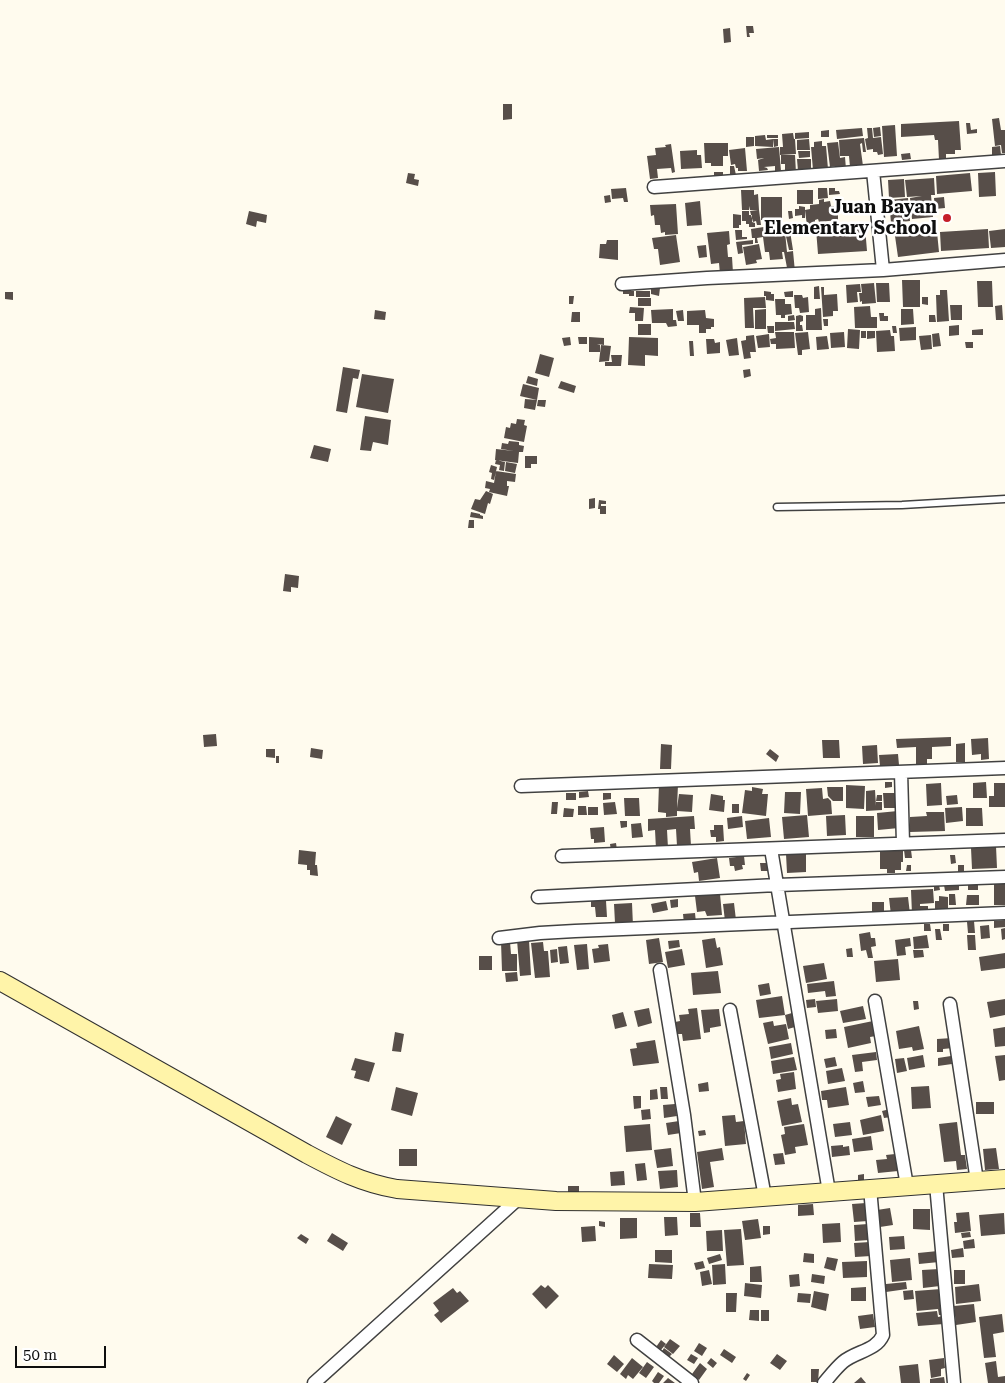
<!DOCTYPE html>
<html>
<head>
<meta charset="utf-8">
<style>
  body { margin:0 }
  #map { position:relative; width:1005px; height:1383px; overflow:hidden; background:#fffbee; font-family:"Roboto Serif",serif }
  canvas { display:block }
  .scale { position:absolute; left:15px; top:1346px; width:91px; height:22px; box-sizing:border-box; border:2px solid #0e0e0e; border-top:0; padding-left:6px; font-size:15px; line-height:18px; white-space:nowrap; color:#0e0e0e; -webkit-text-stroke:4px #fff; paint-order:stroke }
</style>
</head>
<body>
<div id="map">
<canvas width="1005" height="1383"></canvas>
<div class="scale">50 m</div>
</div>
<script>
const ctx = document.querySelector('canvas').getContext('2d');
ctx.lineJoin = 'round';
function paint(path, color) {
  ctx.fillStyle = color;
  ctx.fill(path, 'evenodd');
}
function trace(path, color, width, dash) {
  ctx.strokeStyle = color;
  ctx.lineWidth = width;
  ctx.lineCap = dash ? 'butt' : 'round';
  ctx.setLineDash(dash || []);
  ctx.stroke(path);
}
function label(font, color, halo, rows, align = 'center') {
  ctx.font = font + ' "Roboto Serif",serif';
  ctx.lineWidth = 5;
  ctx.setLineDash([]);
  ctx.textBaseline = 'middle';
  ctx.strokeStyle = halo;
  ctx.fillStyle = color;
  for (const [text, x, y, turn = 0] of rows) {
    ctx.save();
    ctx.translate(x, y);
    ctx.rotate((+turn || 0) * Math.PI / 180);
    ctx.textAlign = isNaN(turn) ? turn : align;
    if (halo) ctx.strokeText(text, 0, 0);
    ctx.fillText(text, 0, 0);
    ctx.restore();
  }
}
paint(new Path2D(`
  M746,26H753L754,33H749L750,37H747Z
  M730,28L731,42L724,43L723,29Z
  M503,104H512V119L503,120Z
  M999,118L1001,130H1005V153H1002L1001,145L995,146L992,119Z
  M959,121L961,150H955V154H946V159L939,160L938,140H935L934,135L901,137V124Z
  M966,123H970L971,130L977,129V133L967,134Z
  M895,125L897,156L884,157L882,126Z
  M880,127L881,136L874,137L873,128Z
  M862,128L863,136L837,139L836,130Z
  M867,128H872L873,138L881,137L883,154L878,155L877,152H873V149L867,150L865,139L868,138Z
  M829,130V137H821V131Z
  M809,132V138L795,139V133Z
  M793,133L794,139H789H795L796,154L780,155V147H783L782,134Z
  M765,135L766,140L773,139V147L755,146V136Z
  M767,135H778V138H767Z
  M746,137H754V146L746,147Z
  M864,138L866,152H863L862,143L860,144L863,166L850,167L849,156H840L839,140Z
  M773,139H778V146L774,147Z
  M809,139L810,150H797V140Z
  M822,141V146H826L828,169L813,170L811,147H814V142Z
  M838,142L840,158L845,157L846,169L836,170L835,166L830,167L827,143Z
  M704,143H728V156H723V166H711V163H705Z
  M671,144L675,172L672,173L671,168L657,169L658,178L650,179L647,156L656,155L655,148L666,147L665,145Z
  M1000,146L1001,155H992V147Z
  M779,147L781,171L775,172V166L764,167L767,168L768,170L759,171L758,160L764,158L757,159L756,149Z
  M745,148L747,171H738V168H736L735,164L731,165L729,150Z
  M697,150V155H701L702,168L681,169L680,151Z
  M798,151H810V157L799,158Z
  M910,153L911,159L902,160L901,154Z
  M781,155H795L796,173L791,174V171H785V164H781Z
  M797,159H811V171H798Z
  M730,166H734L736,175H730Z
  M714,172H723V177H714Z
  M995,172L996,196L979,197L978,173Z
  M408,173L415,174L414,179L419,180L418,186L406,183Z
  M970,173L972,191L937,194L936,176Z
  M934,178L935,195H931L933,217L912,219L910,198L922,196L907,197L905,180Z
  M904,179L905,197L889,198L888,180Z
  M626,188L628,202H624L623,198L612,199L611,189Z
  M818,188H827L828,198L818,199Z
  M829,188H835V191H839L840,194L829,195Z
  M741,190H754V195L758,194L759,210H750V206L749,210H742Z
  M797,190H813V204H797Z
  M610,195L611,202L605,203L604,196Z
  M761,197H782V220H761Z
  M944,197L945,208L935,209L934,198Z
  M908,198L910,221L891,223L889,200Z
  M824,199V202L830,201L831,206H838V220L819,222L818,219L815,220V225L828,223L830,228L834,229H842L843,226L857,225V227H865L867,251L818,254L816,229L811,230V225L807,226L805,210L810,209V205L819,204V200Z
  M700,201L702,225L687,226L685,203Z
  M676,204L678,234L665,235V232L661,233L660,225H655L654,215L651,216L650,205Z
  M799,206L805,207V218H802V215L795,216V209H799Z
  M758,210H759L761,225H757L756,221L753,222L750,211Z
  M249,211L267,215L266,223L257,221L256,227L246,224Z
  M742,211H749V215H747H752V222L755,223V227H749V224H746V221H742Z
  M788,211H792L793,218L789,219Z
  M733,214L741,215V225H739V228H733Z
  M784,225H789L793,250H789L785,232L787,252L793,251L795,272L788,273L784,252H782L783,259L770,260L769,252H765L763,237L757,238L758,243H755V238H752L751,229L770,226V229L784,227Z
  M988,229L989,248L941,251L940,232Z
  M1005,229V247L991,248L989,231Z
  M735,230H742V237H747V239L736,240Z
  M729,231L730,244L727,245L728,257H732L733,273L720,274L719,263L711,264L707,233Z
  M937,232L939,252L898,257L895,236Z
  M676,235L680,262L660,265L658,249H654L652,238Z
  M607,240H618V260L599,258L600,244H606Z
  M753,240V244L742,245L743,253L738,254L736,242Z
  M759,244L762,259L756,260L757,263L746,265L743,247Z
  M706,245L707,257L699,258L697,246Z
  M902,280H920V307H903Z
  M977,281H992L993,307H978Z
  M874,283L876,303L862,304V301L860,302L859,293H862L861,284Z
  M876,283H889L890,302H877Z
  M860,284L861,292H857L858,302L847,303L846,285Z
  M819,286L820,299H814V287Z
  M623,287H631V291H634V296H629V294H623Z
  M651,287L660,288L659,296L651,294Z
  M821,287H824V295L837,294L838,311H833V316L823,317Z
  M940,290H947L949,321L937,322L936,295H940Z
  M636,291H650V297H636Z
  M764,291L771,292V294H774V301L766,300V296H764Z
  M793,291V297H785L784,292Z
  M5,292H13V300L5,299Z
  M794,295H802L803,298L808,297L809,312L800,313L799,308H795Z
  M569,296H574L573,304H569Z
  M765,297L766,308H753L754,328H745L744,298Z
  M922,297H928V305L922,304Z
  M638,298H651V306H638Z
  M775,299H785V304H791L792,314L785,315V318H781V315H776Z
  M950,305H962V320H951Z
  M1002,305L1003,320H996L995,306Z
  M870,306L871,317H877V328H855L854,307Z
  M630,307L644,308L643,321H635V313H629Z
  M821,308L822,330H806V315H815V309Z
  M673,309V320H676L677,326L668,327L666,323H652L651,310Z
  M766,309V329H755V310Z
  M901,309H913L914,324L901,325Z
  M375,310L386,312L385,320L374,319Z
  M683,310L684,321H678L676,311Z
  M705,310L706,318L714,319V327H711V329H706V333H699V325H687V311Z
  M572,312H580V322H571Z
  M879,313H884V316H888V321H880Z
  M794,315L795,320L788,321V316Z
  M800,315L803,316V321L800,322V325H802L803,331H796V316Z
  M929,315H935L936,322H929Z
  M823,319H828V326H824Z
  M775,322H794L795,329L775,331Z
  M638,324H651V335H638Z
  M959,325V335L949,336V326Z
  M767,326H774V333H768Z
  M892,326H896L897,333H893Z
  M916,327V340L900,341L899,328Z
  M848,329L860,330L859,349L847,348Z
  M983,329V335H972V330Z
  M890,330L891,336H894L895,351L877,352L876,331Z
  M861,331H866V338H861Z
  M867,331H875V338L867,339Z
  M775,332H794L795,348L776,349V344H771L770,339L776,338Z
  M808,332L810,349L802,350V355H798L795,333Z
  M844,332L845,347L831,348L830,333Z
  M939,333L941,346L933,347L932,334Z
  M769,334L770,347L758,348L756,336Z
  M754,335L756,352H750L751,358L744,359L741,341L746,340V336Z
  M931,335L932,349L921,350L919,336Z
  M827,336L829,349L817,350L816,337Z
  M570,337L571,345L564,346L562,338Z
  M578,337H587V344H579Z
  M589,337L604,338V345L597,344L600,345V352H589Z
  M629,337L658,338V356L645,355V366L628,365Z
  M737,338L739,355L729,356L726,340Z
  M706,339H714L715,343L720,342V353L707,354Z
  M689,341H693L694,356H690Z
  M965,342H973V348H966Z
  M601,345L611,346L609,361L599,362Z
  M540,354L554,358L549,377L535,373Z
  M611,355H622L621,366H605V362H612Z
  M343,367L360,370L358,379L353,378L347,413L336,411Z
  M750,369L751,376L744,378L743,370Z
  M362,374L394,379L388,413L356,407Z
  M528,376L538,379L537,386L526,383Z
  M561,381L576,386L574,393L558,388Z
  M523,384L539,388L537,400L520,396Z
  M525,399L537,400L535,410L524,408Z
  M538,400H546L545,407L537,406Z
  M365,416L391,420L388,445L373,442L371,451L360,450Z
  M517,419L525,420L524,425L527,426L524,442L504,438L506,427L510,428L511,423L516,424Z
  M509,441L519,442V445L524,446L523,452H519L518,463L495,460L496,449L514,451L501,449L502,443L508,444Z
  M314,445L331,449L328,462L310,458Z
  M525,456H537V464H531V468H525Z
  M496,460L505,462L504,471L499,470L500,465L495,464Z
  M506,462L517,464L515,473L505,471Z
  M491,465L497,467L494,480L491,479L492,473L489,472Z
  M496,471L516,474L515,482L507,481V486H509L507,496L489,492L490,489L485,488L486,481L494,483Z
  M486,491L493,494L490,504L488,503L485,514L471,509L475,499L480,500Z
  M595,498V508L589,509V499Z
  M599,500L606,501V504H601V506H606V514H600V509H598Z
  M471,512L480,514V515L483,516V519L470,517Z
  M469,520H474V528H468Z
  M285,574L299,576L298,588L291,587V592L283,591Z
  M216,734L217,746L204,747L203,735Z
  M951,737V746L932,747V759H927V767H916V747L897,748L896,739Z
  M988,738L989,759L981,760V754L972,755L971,739Z
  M822,740H839L840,758H823Z
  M965,743V762H956V744Z
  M661,744L672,745L671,769H660Z
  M877,745L878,763L863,764L862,746Z
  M311,748L323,750L322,759L310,757Z
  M266,749H275V758L266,757Z
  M770,749L779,756L776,762L766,754Z
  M898,754L899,765L880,766L879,755Z
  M276,756H279V763H276Z
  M885,782H892V787L885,788Z
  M986,782L987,798H973V783Z
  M941,783L942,805L927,806L926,784Z
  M994,783H1005V807H989V796H994Z
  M659,784H678L677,808L679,794L693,795L692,812L677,811V816L666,817V813L658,812Z
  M846,785L865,786L864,809L846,808Z
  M752,787L763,789L762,794H768L766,816L742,813L745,790L752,791Z
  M827,787H843V801H833L828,796Z
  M822,788L823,799L828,798L831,801L832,814L808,816L806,789Z
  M875,790L876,806V802H882V810L866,811V791Z
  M588,791L589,797L579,798V792Z
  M785,792H801L800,814L784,813Z
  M566,793H576V800H566Z
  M603,793H611V799L603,800Z
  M883,793H896V808H884Z
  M711,794L723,796V800H725L724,812L709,810Z
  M877,795H882V801H876Z
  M957,795L958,804L947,805L946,796Z
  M624,798H639L640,816H625Z
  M552,802H558L557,814H551Z
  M615,802L617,814L604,815L603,803Z
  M732,804H739V813H732Z
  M578,806H586L587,815H578Z
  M588,807H598V815H588Z
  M962,807L963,821L946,823L945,808Z
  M564,808L574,809L573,817H563Z
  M966,808H982L983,826H966Z
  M898,811L899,828L878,830L877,813Z
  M926,812H944L945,831L910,832V817L927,816Z
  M807,815L809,837L784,839L782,817Z
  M845,815L846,835L827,836L826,816Z
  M694,816L695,829H690L691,846H677L676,829L667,830L668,848L656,849L655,830L648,831V819Z
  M742,816L743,827L728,829L727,818Z
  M856,816H874V837H856Z
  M769,818L771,837L747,839L745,821Z
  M620,821H627V827L621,828Z
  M641,823L643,837L632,838L631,824Z
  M714,825H723L724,841L716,842V837H711L710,830H714Z
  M604,827L605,842L594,843V839H591L590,828Z
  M616,843L617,850L611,851L610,844Z
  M996,846L997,868L972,869L971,848Z
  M299,850L316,852L315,865H317L318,876L310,875V870H307V865L298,864Z
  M880,850H903V862H901V870H895V873H887V869H880Z
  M904,850H911L912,858H905Z
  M786,854H806V872L787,873Z
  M950,855H955L956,863L951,864Z
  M744,856L745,865H742L743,869L735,871L734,866H730L729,858Z
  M717,858L720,878L699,881L698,872L694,873L692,862Z
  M760,863H769V871H761Z
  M907,865H911V871H906Z
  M958,865H964V873L958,874Z
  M994,883H1005V905H994Z
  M959,884V890L945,891L944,885Z
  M934,885H939L940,890L934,891Z
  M968,885H978V890H968Z
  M933,889L934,903L920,904V906H928V914H912L911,890Z
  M720,894L722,915L707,916L705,911L697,912L695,896Z
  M949,894H955L956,905H949Z
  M967,895H979V905H966Z
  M939,896L948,897V912H935V901H939Z
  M908,897L910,914L891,915L889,898Z
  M678,899V907L671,908L670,900Z
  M591,901H606L607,917H596L595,907H591Z
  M666,901L668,910L653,913L651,904Z
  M872,902H884V914H872Z
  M632,903L633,926L615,923L614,904Z
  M734,903L736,920L725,921L723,904Z
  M695,913L696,923L684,924L683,914Z
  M1005,920V927L994,928V921Z
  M974,921L975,933H968L967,922Z
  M924,924H930L931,931H924Z
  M943,924H949V931H943Z
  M989,925L990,938L981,939L980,926Z
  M1005,928V939L1002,940L1001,929Z
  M935,929H940L942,940H936Z
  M870,932L871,938H875L876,946L871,947L873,958H868L866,950L861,951L859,934Z
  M927,935L929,948L914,949L913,937Z
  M967,935H975L976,950H968Z
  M659,938L663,962L649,964L646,940Z
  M715,938L717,948L720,947L723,965L706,968L702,940Z
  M910,938L911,946L905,947L906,955L897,956L895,940Z
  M517,940H529L531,975L520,976Z
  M679,940L680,947L669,949L668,941Z
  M501,942H510L511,954H517V971H502Z
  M543,942L544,951H548L550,977L535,978L531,943Z
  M587,944L589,969L577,970L574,945Z
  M608,944L610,961L594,963L592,949L599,948L598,945Z
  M567,946L569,963L560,964L558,947Z
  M852,948L853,957H847L846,949Z
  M557,949L558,962L551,963L550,950Z
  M682,949L685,965L668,968L665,952Z
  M913,950H923L924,957L914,958Z
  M1005,953V968L981,971L979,957Z
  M479,956H492V970H479Z
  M898,959L900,980L876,982L874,961Z
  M824,963L827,979L806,983L803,966Z
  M718,971L721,993L693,995L691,973Z
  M517,972L518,981L506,982L505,973Z
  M834,981L836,996L826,997L825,991L808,993L807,984Z
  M769,983L771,994L760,996L758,985Z
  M782,996L785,1015L792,1013L795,1027L788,1029L785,1015L759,1018L756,1000Z
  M815,999L816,1007L807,1008L806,1000Z
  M837,999L838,1011L818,1013L816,1001Z
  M1005,999V1015L990,1018L987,1002Z
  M913,1001H918L919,1009L914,1010Z
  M863,1006L866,1019L843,1023L840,1011Z
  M649,1008L652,1023L638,1027L634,1011Z
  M697,1008L701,1039L683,1041L682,1034H677L675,1022L680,1021L679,1015L689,1014L688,1009Z
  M719,1009L721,1026L710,1028V1032L704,1033L701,1010Z
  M623,1012L627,1026L615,1029L612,1015Z
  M773,1021L774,1026L786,1024L789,1039L768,1044L763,1023Z
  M873,1021L876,1036L870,1037L871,1043L848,1048L844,1027Z
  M919,1026L924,1049L913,1051L912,1047L899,1049L896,1031Z
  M1005,1027V1046L995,1047L993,1029Z
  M836,1029L837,1038L826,1039L825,1030Z
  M395,1032L404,1034L401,1052L392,1051Z
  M952,1038L953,1048L943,1049V1052H937V1039Z
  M655,1040L659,1063L633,1066L630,1049L637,1048L636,1043Z
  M791,1043L793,1054L771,1059L769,1047Z
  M876,1052L877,1060L862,1062L863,1071L855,1072L852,1055Z
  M923,1055L925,1067L909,1070L907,1058Z
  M1005,1055V1080L999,1081L995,1056Z
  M951,1056L952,1064L938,1066V1058Z
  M794,1057L797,1070L773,1074L771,1061Z
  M835,1057L837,1066L826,1068L824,1059Z
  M355,1058L375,1063L369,1082L354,1078L356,1071L351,1070Z
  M904,1058L907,1071L897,1073L895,1059Z
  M842,1068L845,1081L828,1084L826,1071Z
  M794,1072L796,1089L778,1092L776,1080L781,1079L780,1074Z
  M863,1081L865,1092L855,1093L853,1083Z
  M708,1082L709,1091L699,1092L698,1084Z
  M929,1086L931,1108L912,1109L911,1087Z
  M396,1087L418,1093L412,1116L391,1110Z
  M660,1087H667L668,1099H661Z
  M846,1087L849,1105L828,1108L827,1100H822L821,1091Z
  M657,1089L658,1099L650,1100V1090Z
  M633,1096H641V1108L634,1109Z
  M879,1096L881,1105L868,1107L866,1097Z
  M791,1098L792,1105L798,1104L802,1122L782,1126L777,1101Z
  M976,1102H994V1114H976Z
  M675,1104L677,1116L664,1118L663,1105Z
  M650,1109L651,1119L642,1120L641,1110Z
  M890,1109L891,1117L884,1118L882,1111Z
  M735,1115L736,1122L744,1121L746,1144L725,1146L722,1116Z
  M881,1115L884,1131L863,1135L860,1120Z
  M336,1116L352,1124L342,1145L326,1137Z
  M679,1121L681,1133L668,1135L666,1123Z
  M850,1122L852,1135L835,1137L833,1124Z
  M957,1122L961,1155H965L967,1169L957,1170L956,1161L944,1162L939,1124Z
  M650,1124L652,1150L626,1152L624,1126Z
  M804,1124L808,1145L795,1147L796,1153L785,1155L781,1135L785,1134L784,1127Z
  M705,1130L706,1135L699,1136L698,1131Z
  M871,1136L873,1150L854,1152L852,1139Z
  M843,1145V1147L849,1146L850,1155L832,1157L831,1146Z
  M671,1148L673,1166L657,1168L654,1150Z
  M722,1148L724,1160L710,1162L714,1187L702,1189L697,1152Z
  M996,1148L999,1169L985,1170L983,1149Z
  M399,1149H417V1166H399Z
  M783,1153L785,1164L775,1165L773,1154Z
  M895,1154L898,1171L878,1173L876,1160L887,1159L886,1155Z
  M645,1163L647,1180L637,1181L635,1164Z
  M677,1170L678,1187L660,1189L658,1171Z
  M624,1171L625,1185L611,1186L610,1172Z
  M864,1174V1180L858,1181V1175Z
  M568,1186H579V1194H568Z
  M866,1203L868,1221L854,1222L852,1204Z
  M813,1204L814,1215L798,1216V1205Z
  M890,1208L893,1225L880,1227L877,1210Z
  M913,1209H930V1230L913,1229Z
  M969,1212L971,1231L955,1233L954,1222H957L956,1213Z
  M690,1213H700L701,1227H690Z
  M1004,1213L1005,1234L981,1236L979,1215Z
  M664,1217H677L678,1235L665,1236Z
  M620,1218H637V1238L620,1239Z
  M758,1219L761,1238L745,1240L742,1221Z
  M599,1221L605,1222V1227L599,1226Z
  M840,1223L841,1242L823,1243L822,1224Z
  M868,1224L869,1240L855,1241L854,1225Z
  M595,1226L596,1241L582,1242L581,1227Z
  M763,1226H770V1234L763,1235Z
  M741,1229L744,1265L727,1266L724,1230Z
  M722,1230L723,1251H707L706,1231Z
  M970,1232L971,1237L962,1238L961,1233Z
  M332,1233L348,1243L343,1251L327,1241Z
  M301,1234L309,1239L306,1244L297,1238Z
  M904,1236L905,1249L890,1250L889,1237Z
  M974,1239L975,1248L964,1249L963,1241Z
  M870,1242L871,1256L855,1257L854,1243Z
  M963,1248L964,1257L952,1258L951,1250Z
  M655,1250H672V1263L655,1262Z
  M938,1251L939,1262L919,1264L918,1253Z
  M804,1253L814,1254V1263L803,1262Z
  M720,1254L722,1260L709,1264L707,1258Z
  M827,1257L838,1259L835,1271L824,1268Z
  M910,1258L912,1280L892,1282L890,1260Z
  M703,1261L705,1268L696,1270L694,1263Z
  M867,1261V1277L843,1278L842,1262Z
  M649,1264L673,1265L672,1279L648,1278Z
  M725,1264L726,1284L713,1285L712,1265Z
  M761,1266L762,1282H750V1267Z
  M939,1269L940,1286L923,1288L922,1270Z
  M709,1270L712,1284L702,1286L700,1272Z
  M954,1270H965V1284H954Z
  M799,1274L800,1286L790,1287L789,1275Z
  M812,1274L825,1276L824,1284L811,1282Z
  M906,1282L907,1289L886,1292V1284Z
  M745,1283L762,1285L761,1298L744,1296Z
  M979,1284L981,1301L956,1304L955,1287Z
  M541,1285L545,1288L548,1285L559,1296L546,1309L532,1294Z
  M866,1287V1301H851V1288Z
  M453,1288L457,1293L460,1291L469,1301L441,1323L434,1315L439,1311L433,1303Z
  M941,1289L943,1315H939L938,1309L917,1311L915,1291Z
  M913,1290L914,1299L904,1300L903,1291Z
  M814,1291L829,1294L826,1311L811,1307Z
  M726,1293H737L736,1312H726Z
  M798,1293L811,1294L810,1303L797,1302Z
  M974,1304L976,1322L956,1325L954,1306Z
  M750,1310H759V1321L749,1320Z
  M761,1310H769V1321H761Z
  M937,1311L938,1317L943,1316L944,1324L918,1326L916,1313Z
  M873,1314L875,1327L860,1329L858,1316Z
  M1002,1314L1004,1332L993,1334L996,1357L984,1358L979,1317Z
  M670,1339L680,1346L673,1354L664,1347Z
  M661,1340L666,1344L660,1351L656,1347Z
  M699,1343L707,1348L702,1356L694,1351Z
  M664,1348L672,1354L668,1358L661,1353Z
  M724,1349L736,1357L732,1363L720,1355Z
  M691,1354L698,1358L694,1364L687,1360Z
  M777,1354L787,1361L780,1370L770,1363Z
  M614,1355L624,1364L617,1372L607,1364Z
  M632,1358L643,1367L633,1379L628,1375L626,1379L620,1374Z
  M711,1358L717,1363L713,1368L707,1363Z
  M944,1358L945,1368L941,1369V1376L931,1378L929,1360Z
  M996,1361L998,1377L1005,1376V1383H988L985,1363Z
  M647,1362L654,1367L646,1378L639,1373Z
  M700,1363L707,1369L699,1380L692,1374Z
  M918,1364L920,1383H901L899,1366Z
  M811,1369H819L818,1382H811Z
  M658,1372L664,1376L659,1383H654L652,1381Z
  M747,1373L750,1375L746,1381L743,1379Z
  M861,1377L866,1383H854Z
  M944,1377L945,1383H930V1379Z
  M668,1378L675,1383H663Z`), '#574e49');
const lane = new Path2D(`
  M777,507L902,505L1005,499`);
const street = new Path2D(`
  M873,171L883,270
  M654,187L1005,161
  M622,284L707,278L883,270L1005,260
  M901,772L903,843
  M521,786L1005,768
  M771,849L829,1192
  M562,856L1005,840
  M538,897L777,885L1005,877
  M499,938L540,933L575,931L1005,913
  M660,970L684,1115L695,1202
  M875,1001L907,1186
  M950,1004L977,1181
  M730,1010L765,1197
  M936,1184L954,1383
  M637,1340L692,1383
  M314,1383L519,1198
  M824,1383C830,1376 836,1368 843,1362C856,1351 876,1351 883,1335L870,1188`);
const secondary = new Path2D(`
  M0,981L307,1154C337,1170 362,1183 397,1189L556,1201L695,1202L1005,1179`);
trace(lane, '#414141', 9);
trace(street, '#414141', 15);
trace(secondary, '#303030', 20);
trace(lane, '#fff', 6);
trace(street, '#fff', 12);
trace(secondary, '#fff4a9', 18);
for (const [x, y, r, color] of [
  [947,218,5,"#c51e29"]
]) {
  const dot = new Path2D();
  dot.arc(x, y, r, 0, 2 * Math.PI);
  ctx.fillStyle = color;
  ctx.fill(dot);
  trace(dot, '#fff', 2);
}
label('bold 18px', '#0e0e0e', '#fff', [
  ["Juan Bayan",937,208],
  ["Elementary School",937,229]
], 'right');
</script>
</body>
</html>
